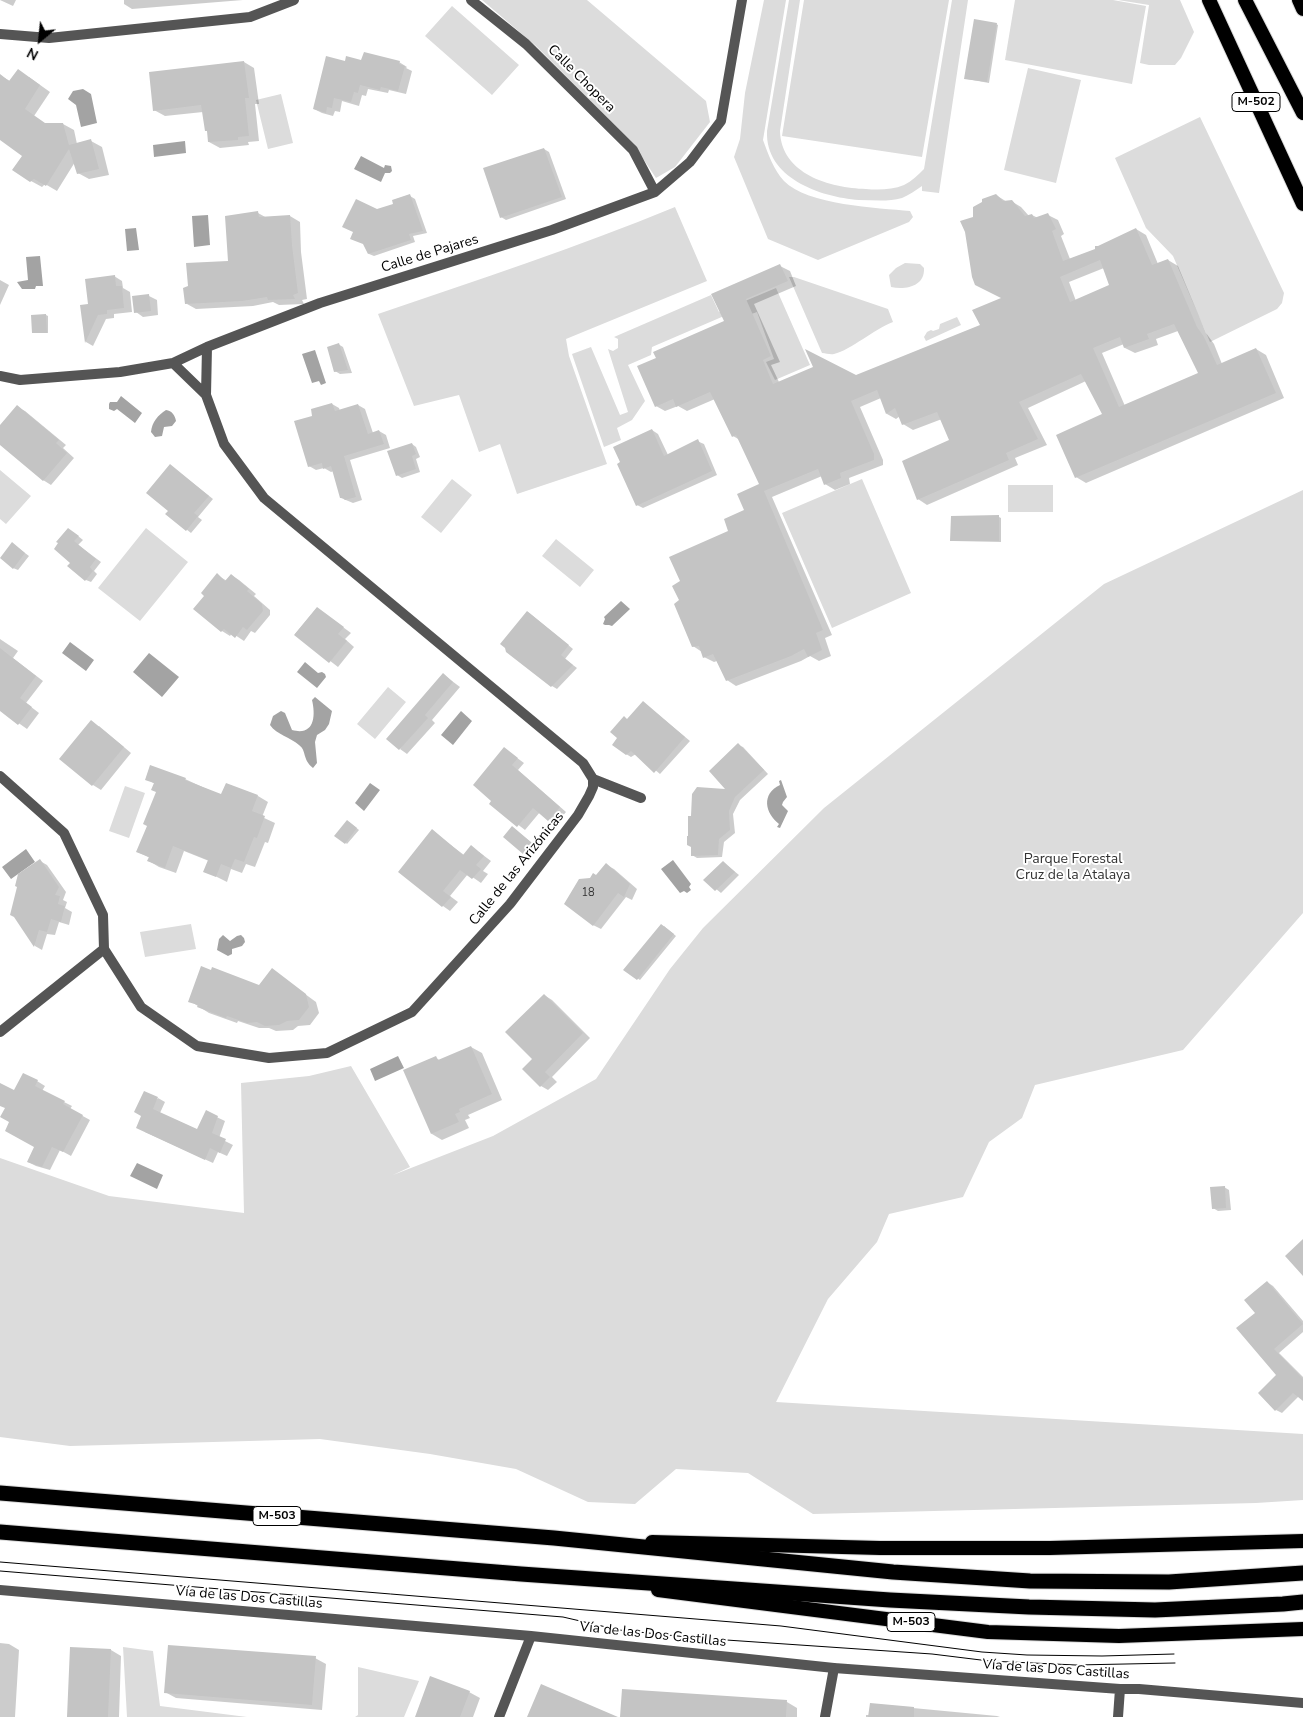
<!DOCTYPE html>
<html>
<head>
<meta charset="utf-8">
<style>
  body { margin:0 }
  #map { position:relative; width:1303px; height:1717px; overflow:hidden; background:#fff; font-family:"Nunito Sans",sans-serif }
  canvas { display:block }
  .north { position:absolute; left:15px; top:15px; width:50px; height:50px; -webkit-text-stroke:4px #fff; paint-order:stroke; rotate:208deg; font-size:14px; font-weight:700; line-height:20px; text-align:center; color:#000 }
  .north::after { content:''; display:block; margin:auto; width:18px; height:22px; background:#000; clip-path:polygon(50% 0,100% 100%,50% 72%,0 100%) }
</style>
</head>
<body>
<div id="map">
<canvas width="1303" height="1717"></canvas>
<div class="north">N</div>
</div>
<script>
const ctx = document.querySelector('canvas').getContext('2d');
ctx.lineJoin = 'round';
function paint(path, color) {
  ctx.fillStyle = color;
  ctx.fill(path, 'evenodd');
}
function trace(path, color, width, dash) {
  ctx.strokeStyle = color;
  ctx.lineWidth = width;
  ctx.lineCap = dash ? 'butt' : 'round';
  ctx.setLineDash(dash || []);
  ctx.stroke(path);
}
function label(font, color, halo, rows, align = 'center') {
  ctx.font = font + ' "Nunito Sans",sans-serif';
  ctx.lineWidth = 4;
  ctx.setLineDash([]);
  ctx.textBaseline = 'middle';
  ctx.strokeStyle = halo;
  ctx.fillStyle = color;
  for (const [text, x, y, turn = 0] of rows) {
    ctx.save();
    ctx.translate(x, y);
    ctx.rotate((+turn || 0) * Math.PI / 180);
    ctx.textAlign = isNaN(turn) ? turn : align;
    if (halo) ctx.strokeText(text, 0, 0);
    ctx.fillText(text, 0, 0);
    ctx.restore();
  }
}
paint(new Path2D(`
  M482,0H587L706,101L710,122L675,167L656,178L634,145L536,46Z
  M764,0H786L763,140C768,154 774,170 784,181C807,205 878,208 910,211L913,217L909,222L818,260L768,239L734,157L740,139L745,93Z
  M789,0H800L780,131C781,174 830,188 866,189C878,190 892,190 904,185C912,181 918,175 924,169L952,0H968L939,193L922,191V186C915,191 909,195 902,198C888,202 873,200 859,200C820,197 765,178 767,131Z
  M804,0H949L922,157L782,136Z
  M1015,0H1113L1146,6L1132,84L1005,60Z
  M1118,0H1180L1194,32L1181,58L1175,65H1149L1140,63L1149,5Z
  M452,6L519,65L492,95L425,36Z
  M1028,68L1081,80L1056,183L1004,170Z
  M281,94L293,143L268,149L256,100Z
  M1200,117L1284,293L1282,303L1277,309L1210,342L1173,256L1146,228L1115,158Z
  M675,207L707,281L566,339L569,356L607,464L517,494L500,444L479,452L459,395L414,406L378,314C478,280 578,247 675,207Z
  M905,263L920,264L924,268C925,287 905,290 891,287L889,275L896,268Z
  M789,277H794L888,309L893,322C874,329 851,350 834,354C830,355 826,353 822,353Z
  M776,288L810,365L775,380L766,362L774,359L757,312L735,320L731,313L652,347L651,355L628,365L645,401L632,420L617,428L621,440L604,447L572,354L591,347L620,415L628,412L608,349L613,351L618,348V339L614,337L711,295L719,312Z
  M957,317L961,325L926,341L924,337L927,332L931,330L933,331L939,329L940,324Z
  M0,470L31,496L6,524L0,519Z
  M452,479L472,495L441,533L421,517Z
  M862,479L911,593L832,628L782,513Z
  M1008,485H1053V512H1008Z
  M1303,490V913L1183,1050L1035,1085L1022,1118L989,1142L963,1197L889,1214L877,1242L828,1299L776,1402L1303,1434V1500L1256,1503L813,1514L748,1473L676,1469L635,1504L588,1502L516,1469L430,1454L320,1439L70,1446L0,1437V1158L109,1196L244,1213L241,1083L309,1076L351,1066L410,1167L393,1175L493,1136L596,1079L670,969L703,928L824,808L1104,584Z
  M146,528L188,562L140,621L98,588Z
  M556,539L594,570L580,587L542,556Z
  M388,687L406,702L375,739L357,724Z
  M125,786L145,793L129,838L109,831Z
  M191,924L196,949L145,957L140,932Z
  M123,1647L153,1651L160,1706L247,1717H127Z
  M358,1667L419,1681L404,1717H355L358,1715Z`), '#dcdcdc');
paint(new Path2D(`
  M83,89L91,94L97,123L81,127L76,105L68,99L73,91Z
  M185,141L186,153L154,157L153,145Z
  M361,156L384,168L385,165L391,166L392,171L390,173H385L381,182L354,169Z
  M208,215L210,245L194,247L192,216Z
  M136,228L139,250L127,251L125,229Z
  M40,256L43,286H36L35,289H22L17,282L28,280L26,257Z
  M315,350L326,383L321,385L319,381L312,383L302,354Z
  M121,396L142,413L135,423L117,409L114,411L109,409V404L110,402H117Z
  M166,410C172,411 175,415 176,421L172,426L164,427L162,436L155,437L151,432C152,422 158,415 166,410Z
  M621,601L630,609L612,626L609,625H605L603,624L605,619L604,617Z
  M70,642L94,660L86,671L62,653Z
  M149,653L179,677L162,697L133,672Z
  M305,662L318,673L322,672L325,674L326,677L317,688L297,672Z
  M315,697L332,711L329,724L325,730L317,735L315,742L317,763L313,768C302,759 307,751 299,745C290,737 277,735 270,725L273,716L281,711L285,713L292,730C314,736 316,717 312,700Z
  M461,711L472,721L453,745L441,735Z
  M781,780L787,797L783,802L782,805L788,811L780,828L777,827L779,824C765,813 761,794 780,785L779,781Z
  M370,783L380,790L364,811L355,803Z
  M26,849L35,862L11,879L2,867Z
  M673,860L691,884L689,887L691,890L687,893L684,891L680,893L661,869Z
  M223,935L230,941L237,936L241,935L244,938L245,942L242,946L232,949V954L228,956L217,950L219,939Z
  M398,1056L404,1068L375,1081L370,1069Z
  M137,1163L163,1175L157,1189L130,1176Z`), '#a3a3a3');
paint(new Path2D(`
  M0,0H16L13,6Z
  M124,0H243L132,9L124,4Z
  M996,24L998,25L989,83L967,79Z
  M362,61L399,62L407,67L406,68L412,71L406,94L389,90L388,93L368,89L366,96L362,95L359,106L342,101L340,112L335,111L333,116L322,113L314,109L346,63Z
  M244,62L254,68L259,104H255L259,141L248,142L249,145L220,148L209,142L208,132L206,130L203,112L165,116L154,110Z
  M1,76L10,81L29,77L50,92L34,116L46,125L63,124L74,130L77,144L91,141L102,147L109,175L89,179L78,173L75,162L57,191L45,184L42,187L31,181L24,156L0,138Z
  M544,149L549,152L566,199L506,220L501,217Z
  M996,195L1007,202L1011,201L1021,207L1029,216L1032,215L1038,218L1048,215L1058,220L1064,234L1061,236L1070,259L1097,249L1136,229L1146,235L1158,264L1168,260L1178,266L1206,333L1214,344L1222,364L1256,349L1266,355L1284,398L1086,483L1076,477L1104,414L1086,381L1028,408L1047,445L1015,458L1018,465L927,505L918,499L951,441L942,419L913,430L903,424L900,416L896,419L887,414L881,398L860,407L883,460V465L849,478L850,484L835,490L825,484L822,476L772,497L832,635L825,638L831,656L819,661L810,656L801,661L736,686L727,680L717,661L714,662L704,657L702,652L693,646L680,600L682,582L730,532L746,511L761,485L740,440L733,436L715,399L687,411L678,406L665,411L656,406L657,359L726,321L713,295L780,266L790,271L796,286L754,304L780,362L771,365L779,382L856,376L981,326L1003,299L974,218ZM1104,268L1110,286L1076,301L1069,282ZM1178,331L1200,374L1125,406L1102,353L1124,344L1125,348L1135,353L1158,345L1156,339Z
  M410,196L415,199L427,233L413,236L415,242L374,256L369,254L365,245L377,210L395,204Z
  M258,213L267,218L290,216L300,222L301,252L307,299L302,300L304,304L279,305L273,302L253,306L196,309L187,304L229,262Z
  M114,276L122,281L123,288L130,292L132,312L114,314V318L106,319L93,346L86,342L81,306L89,305Z
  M0,280L9,285L0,305Z
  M149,296L157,300L158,315L143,317L136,312Z
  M46,315L48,316V333H33Z
  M338,344L343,347L352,373L340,374L335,371Z
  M332,404L339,408L340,411L358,405L365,409L373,433L379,431L386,435L390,448L350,460L362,500L353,503L341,498L334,471L331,472L324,468L316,470L309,466L313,417Z
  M17,407L25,411L66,445L63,448L74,458L51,485L43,480L0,444V427Z
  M652,430L658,434L668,455L697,441L704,444L717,475L643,508L637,505Z
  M412,444L416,447L420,457L416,459L420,472L402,478L397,475Z
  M170,465L213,499L198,517L202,520L191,533L167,514L169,511Z
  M952,517H999L1001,518V542L953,541L951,540Z
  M73,532L83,540L78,545L101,562L94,571L97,574L91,582L86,580L72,562Z
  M17,547L29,556L18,570L13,568Z
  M217,575L227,581L231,575L239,580L256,594L254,596L270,610V615L255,633L251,631L244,641L232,633L230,636L222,631L195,609L206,595Z
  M317,608L351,633L345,639L354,647L338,667L295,634Z
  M528,612L573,649L565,659L577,668L557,689L552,686Z
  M0,639L18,651L13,658L43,681L26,703L39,713L27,729L0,710Z
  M444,675L460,687L432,720L435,723L407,754L400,749Z
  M644,703L690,741L660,774L636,754L631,757L626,754L628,720Z
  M99,726L131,753L101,790L93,785L61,759Z
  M738,745L743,747L768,774L740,800L733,814L735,833L724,842L722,857L697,858L692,855L728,791Z
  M505,749L524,763L518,770L566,812L556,824L540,812L525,830L491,804L493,801Z
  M147,779H185L222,796L227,784L258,796L268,802L262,817L275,823L268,843L265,842L255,867L246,864L242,873L231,869L227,882L205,871L209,861L184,851L176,873L159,867L149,861L150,858L138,852L148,826L157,792L155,784Z
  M349,822L359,830L347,844L346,843Z
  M513,828L537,847L529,856L505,837Z
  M432,831L464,855L479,852L491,861L483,871L488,874L481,883L468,874L450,896L458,902L450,911L443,906Z
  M40,861L47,865L66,892L63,900L67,902L65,908L72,912L69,925L59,922L55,935L47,934L42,950L35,946L16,918L19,886Z
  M606,865L614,869L637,889L632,900L626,897L601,929L593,925L597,877Z
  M728,866L739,875L721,893L705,880Z
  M664,926L676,936L640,980L625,970Z
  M272,970L316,1002L319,1013L310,1025L298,1026L293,1030L276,1031L269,1028H259L238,1021L237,1023L209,1013L190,1001L260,986Z
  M544,995L552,1000L590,1038L552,1077L557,1082L548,1090L541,1086L534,1059Z
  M471,1047L482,1053L502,1100L468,1115L470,1118L465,1120L469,1128L442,1140L432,1134L436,1058L441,1061Z
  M37,1081L45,1086L42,1091L72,1106L70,1109L90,1120L71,1156L60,1150L50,1170L36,1166L28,1162L36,1147L11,1122L7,1108L0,1105V1092H14Z
  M158,1098L165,1102L160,1113L198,1130L206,1112L225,1121L219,1138L233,1145L227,1156L218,1152L213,1163L145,1132L142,1116Z
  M1224,1187L1229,1190L1231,1210L1218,1211L1213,1208Z
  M1267,1282L1273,1286L1303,1321V1332L1279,1353L1303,1377V1400L1299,1396L1282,1413L1276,1410L1278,1376L1256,1313Z
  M0,1643L9,1644L19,1650L15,1717H0Z
  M111,1650L121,1656L119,1717H69Z
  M315,1658L326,1664L322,1710L176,1698L165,1692Z
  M469,1692L480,1698L473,1717H416Z
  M787,1702L797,1708V1717H622Z
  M871,1704L997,1716L1000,1717H866V1715H870Z`), '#0003');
paint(new Path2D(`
  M974,19L997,23L987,82L964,79Z
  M364,52L400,61L399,64L405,66L398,91L381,87L380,90L360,85L358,93L354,92L351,102L334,98L332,108L327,107L326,113L313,109L326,56L345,61L346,56L361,60Z
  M244,61L249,98H245L249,136L238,137V140L208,142L207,131H205L201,105L153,111L149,72Z
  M18,69L40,85L25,109L45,123H63L69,145L91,139L99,169L77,174L69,149L46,186L34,179L30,182L12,170L22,156L0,140V74L9,81Z
  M544,148L562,197L500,218L483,168Z
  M410,194L423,231L409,234L411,240L368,254L363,244L350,239L353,232L342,227L356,199L377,209L393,204L392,200Z
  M996,194L1003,201L1012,200L1025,216L1032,214L1034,218L1048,213L1056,229L1052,231L1063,261L1095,249V246H1098L1136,228L1152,265L1168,259L1197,327L1204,337L1217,365L1256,348L1276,393L1075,478L1056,435L1102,414L1081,374L1019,402L1038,439L1006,453L1009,460L917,500L902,461L949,440L937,412L902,425L895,408L886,414L877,390L851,401L874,454V460L840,473L841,478L824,485L818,469L764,491L823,630L816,633L822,650L808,657L804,649L791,656L726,681L713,654L703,658L699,646L692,647L674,604L679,600L672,586L680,581L669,557L728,531L724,519L744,510L737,494L759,484L736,435L732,437L710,392L676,407L673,399L655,407L637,366L656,358L653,352L724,321L711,294L780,264L788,281L746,299L771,356L763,360L773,384L813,367L805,349L856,375L980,325L972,310L1001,298L975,285L972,277L965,232L960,221L973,217V207L982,202V199ZM1100,260L1109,285L1070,302L1060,277ZM1174,324L1198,373L1119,407L1093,348L1120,337L1124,348L1149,339L1147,334Z
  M258,211L259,217L290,215L292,245L298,293L293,295L295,299L268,300L267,297L242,301L185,304L183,288L188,286L186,263L228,261L225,216Z
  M115,275L116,286H122L124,308L107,310V314L98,315L85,343L80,305L88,304L85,279Z
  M149,294L151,311L134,313L132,296Z
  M46,314L47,333H32L31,315Z
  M339,343L348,370L334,372L327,347Z
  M332,403L335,411L358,404L368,434L379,430L384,444L344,456L356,497L345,500L343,498H340L331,466L323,469L322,463L308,467L294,421L312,416L311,409Z
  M17,405L59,440L56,443L67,453L43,481L0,445V425Z
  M652,429L664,456L698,439L712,471L636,506L617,464L620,462L613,447Z
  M412,443L416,454L412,456L416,469L396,476L387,451Z
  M170,464L209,496L194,513L198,516L186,531L165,514L168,511L146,493Z
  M999,515V541H950L951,516Z
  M68,528L79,536L74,541L96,559L90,567L93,571L85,581L67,566L70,563L54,549L58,543L56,542Z
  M12,542L25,553L13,569L0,558Z
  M217,573L225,581L231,574L249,589L247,591L262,604L263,611L247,630L243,627L235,638L224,629L221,632L193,609L204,596L201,593Z
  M317,607L344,627L338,634L347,641L329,663L294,635Z
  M527,611L569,645L561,655L573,665L551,687L506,652L505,648L500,644Z
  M0,648L36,676L20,698L32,707L18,725L0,711Z
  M443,673L453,682L425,715L428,718L399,750L386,739Z
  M643,701L685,737L654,773L631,751L626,755L612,745L617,738L610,732L624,716L627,719Z
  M91,720L124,747L92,786L59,759Z
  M738,743L764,770L735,797L729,811L730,830L719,839L718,855L691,856V847L687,845V836H688V816H691L692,794L697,787L725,789L709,771Z
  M504,747L518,758L512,765L560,807L548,821L533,808L517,827L489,804L491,801L473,785Z
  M150,765L186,778L185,780L221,794L226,783L258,795L252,811L265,816L257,838L254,837L244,862L235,859L231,868L221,864L216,877L203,872L208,860L173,846L165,868L147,861L149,857L136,852L147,826L143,824L156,792L151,790L154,783L145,780Z
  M347,820L357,828L345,844L334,836Z
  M512,826L532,843L523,854L503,837Z
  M432,829L463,855L471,845L484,856L476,865L481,869L472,879L460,870L443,891L451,897L442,907L398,872Z
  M40,859L59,887L55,895L60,896L58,904L65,906L61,922L51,919L47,932L39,930L34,947L14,917L10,915L17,887L15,886L18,874Z
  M723,861L735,872L715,891L703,880Z
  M606,863L630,884L624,897L618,893L593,926L564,904L579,879L590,878L593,873L596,875Z
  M661,924L674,934L637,980L623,970Z
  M201,966L211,970L212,967L259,985L272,968L306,994L309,1007L299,1020L287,1021L279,1025L265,1026L257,1022L247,1023L227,1016L226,1018L197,1007L198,1005L188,1002Z
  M544,994L583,1033L545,1072L550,1077L540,1087L522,1069L532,1059L505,1032Z
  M471,1046L492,1094L459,1109L460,1112L455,1114L459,1122L431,1134L403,1070L436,1056L438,1060Z
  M23,1073L38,1080L35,1086L65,1101L63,1104L83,1115L63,1152L52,1147L42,1167L27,1162L34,1147L5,1131L9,1122L0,1117L5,1108L0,1106V1083L14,1090Z
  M144,1091L158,1097L153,1109L197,1129L206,1110L218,1116L212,1133L226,1139L220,1153L210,1148L205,1160L136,1128L141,1116L134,1112Z
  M1225,1186L1226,1208L1212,1209L1210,1187Z
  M1303,1239V1276L1285,1256Z
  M1267,1281L1303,1324L1274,1349L1303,1379V1401L1293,1393L1275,1411L1258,1393L1276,1375L1236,1328L1255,1313L1244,1300Z
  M168,1645L316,1656L312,1705L164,1693Z
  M70,1647L111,1649L108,1717H67Z
  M430,1676L470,1691L460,1717H415Z
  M541,1684L618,1717H527Z
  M622,1689L787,1700L786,1717H620Z
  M870,1703L914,1707V1717H868Z`), '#c4c4c4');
const trunk = new Path2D(`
  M1209,0L1303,204
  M1245,0L1303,113
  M1299,0L1303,9
  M652,1542L880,1548H1050L1303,1541
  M658,1590L988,1632L1119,1636L1303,1629`);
const motorway = new Path2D(`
  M0,1493L554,1538L893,1572L1030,1581L1169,1582L1303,1573
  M0,1532L521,1574L890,1600L1029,1607L1155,1610L1283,1604L1303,1602`);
trace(trunk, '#dbdbdb', 16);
trace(motorway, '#dbdbdb', 17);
trace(new Path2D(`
  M825,1717L834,1668`), '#555', 10);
trace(new Path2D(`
  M471,0L526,44L633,150L655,192
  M0,34L49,38L250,17L294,0
  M173,363L206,395
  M0,376L20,380L120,372L173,363L207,347L320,303L552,230L655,192L690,162L721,121L742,0
  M0,776L64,833L103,915L104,949L141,1007L197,1046L269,1058L327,1053L412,1012L510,904L578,815L589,796L593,787V779L583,763L264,498L224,444L206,395L207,347
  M593,779L641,798
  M0,1032L104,949
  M0,1590L531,1636L834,1668L1120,1689H1139L1303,1703
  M499,1717L531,1636
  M1118,1717L1120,1689`), '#555', 10);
trace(trunk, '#000', 14);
trace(motorway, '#000', 15);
trace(new Path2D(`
  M0,1562L781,1626L982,1652L1027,1655L1102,1656L1174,1654
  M0,1571L563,1617L619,1630L697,1638L932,1654L989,1661L1076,1665L1175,1663`), '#000', 1);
label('11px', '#313131', null, [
  ["18",588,893]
]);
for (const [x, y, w] of [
  [1256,102,48],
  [277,1516,48],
  [911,1622,48]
]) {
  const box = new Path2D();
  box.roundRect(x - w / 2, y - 9.5, w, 19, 4);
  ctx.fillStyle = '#fff';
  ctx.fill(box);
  trace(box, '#000', 1);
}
label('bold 12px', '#000', null, [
  ["M-502",1256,102],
  ["M-503",277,1516],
  ["M-503",911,1622]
]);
label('14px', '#000', '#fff', [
  ["Calle Chopera",581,79,45],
  ["Calle de Pajares",430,254,-17],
  ["Calle de las Arizónicas",517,869,-51],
  ["Vía de las Dos Castillas",249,1598,5],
  ["Vía de las Dos Castillas",653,1635,6],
  ["Vía de las Dos Castillas",1056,1670,4]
]);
label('14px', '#333', '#fff', [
  ["Parque Forestal",1073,860],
  ["Cruz de la Atalaya",1073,876]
]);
</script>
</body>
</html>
